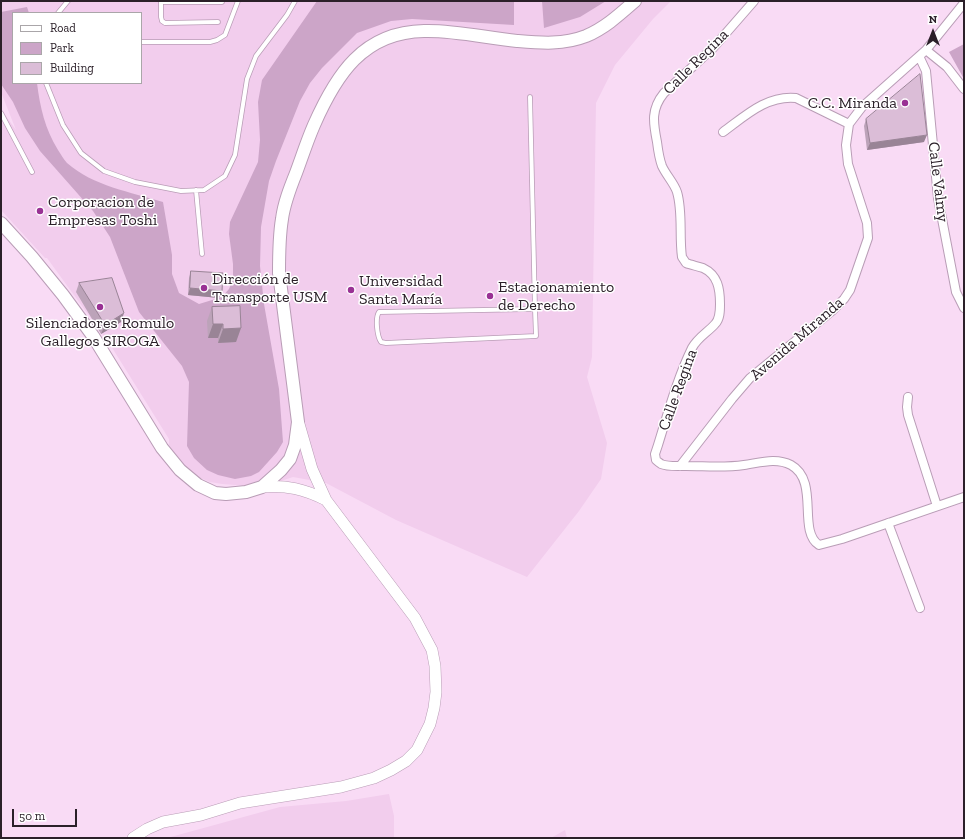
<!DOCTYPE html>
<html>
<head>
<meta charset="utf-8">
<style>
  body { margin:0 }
  #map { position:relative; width:965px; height:839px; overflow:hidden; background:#f9dbf5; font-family:"Zilla Slab",serif }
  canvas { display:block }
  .frame { position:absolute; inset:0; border:2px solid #2b2029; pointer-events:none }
  .legend { position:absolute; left:12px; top:12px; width:130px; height:72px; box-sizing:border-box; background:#fff; border:1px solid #aaa6a9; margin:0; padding:5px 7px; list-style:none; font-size:12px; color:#2b2029 }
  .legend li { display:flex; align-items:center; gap:8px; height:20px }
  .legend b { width:20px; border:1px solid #aaa6a9 }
  .north { position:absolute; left:913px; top:12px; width:40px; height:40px; -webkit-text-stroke:3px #fff; paint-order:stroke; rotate:0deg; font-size:11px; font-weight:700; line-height:16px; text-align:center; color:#2b2029 }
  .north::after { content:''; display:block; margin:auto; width:14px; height:18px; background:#2b2029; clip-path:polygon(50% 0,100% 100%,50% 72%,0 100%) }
  .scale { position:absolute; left:12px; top:809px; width:65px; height:18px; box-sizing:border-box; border:2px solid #2b2029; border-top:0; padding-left:5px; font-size:12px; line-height:14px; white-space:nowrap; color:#2b2029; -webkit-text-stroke:3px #fff; paint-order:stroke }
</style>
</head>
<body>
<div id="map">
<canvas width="965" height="839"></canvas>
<div class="frame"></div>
<ul class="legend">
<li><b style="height:5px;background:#fff"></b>Road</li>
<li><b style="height:11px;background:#cca5c8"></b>Park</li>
<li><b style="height:11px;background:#dbbdd7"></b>Building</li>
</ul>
<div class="north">N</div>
<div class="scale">50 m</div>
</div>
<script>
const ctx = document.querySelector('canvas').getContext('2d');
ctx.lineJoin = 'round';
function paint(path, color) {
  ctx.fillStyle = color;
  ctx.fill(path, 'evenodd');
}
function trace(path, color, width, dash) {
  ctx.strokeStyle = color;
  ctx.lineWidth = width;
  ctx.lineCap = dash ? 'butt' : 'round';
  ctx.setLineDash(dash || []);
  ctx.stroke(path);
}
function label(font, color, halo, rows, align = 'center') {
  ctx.font = font + ' "Zilla Slab",serif';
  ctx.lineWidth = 3;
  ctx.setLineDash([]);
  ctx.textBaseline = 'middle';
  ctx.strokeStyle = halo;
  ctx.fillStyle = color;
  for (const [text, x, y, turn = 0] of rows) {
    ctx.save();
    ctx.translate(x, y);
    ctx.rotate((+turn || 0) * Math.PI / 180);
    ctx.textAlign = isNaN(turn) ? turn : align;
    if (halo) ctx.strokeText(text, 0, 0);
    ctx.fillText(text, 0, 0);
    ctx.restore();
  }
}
paint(new Path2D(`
  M1,1H671L653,19L615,65L596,103L592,357L587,377L607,443L601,479L579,511L527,577L396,520L326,483L293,477L262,487L222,484L210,482L193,475L176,466L169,445V439L111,346L47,258H45L1,210V109L16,130L1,92ZM13,13H141V83H13Z
  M389,794L394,816V838H167L280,807L346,801Z
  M565,830L567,838H551Z`), '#f2cded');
paint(new Path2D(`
  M317,1H514V25L412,19L391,21L357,33L322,68L310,83L300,101L276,161L269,181L261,227L260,266L264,304L279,389L283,442L277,452L259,472L251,476L235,479L218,475L207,470L194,458L187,446L189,382L182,366L139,312L110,237L93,211L40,151L25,128L13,102L1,84V12L27,7L29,13H13V83H37C40,107 45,129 58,150C61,154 63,159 67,163C93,186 131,192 163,202L172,255V274L179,293L199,304L222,297L229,289L233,279V264L229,234L230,222L258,162L260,140L258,102L262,80Z
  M542,1H606L580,17L544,28Z
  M964,44V79L949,52Z`), '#cca5c8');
const lane = new Path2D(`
  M161,1V17L162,21L165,23L218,22
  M161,2H222
  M58,13L68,1
  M141,42H210L217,40L225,35L238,1
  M46,83L63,125L81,153L104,171L135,182L181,191L204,190L225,176L235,155L247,79L256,56L287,15L295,1
  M530,97L535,309L536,336L386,343L381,342C377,336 375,318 379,312L535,309
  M1,113L32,172
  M196,190L202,254`);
const street = new Path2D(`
  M754,1L713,48L664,93C651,109 653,122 657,142C658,150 659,158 662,166C666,175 674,183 677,192C683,212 679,236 682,257L686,263C691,265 697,266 703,268C718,275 720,289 720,304C720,311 720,319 715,324C707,333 698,337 692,348C677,379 668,413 658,445L655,454L656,460C658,462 660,463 661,464C668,467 678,466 686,466C705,466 724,468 744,465C759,463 776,457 791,465C820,481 797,531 819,545L842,539L964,497
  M926,50L947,67L964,89
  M919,56L926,71L938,198L956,292L964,308
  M723,132C745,116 767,95 796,98L849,124
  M908,397L907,407L908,415L937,506
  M680,466L732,399L750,378L832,311L844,299L850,290L868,238L867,223L848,164L846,145L849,124L862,107L926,50L964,3
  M888,523L920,608`);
const secondary = new Path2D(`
  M262,487C287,485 304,489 326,500
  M133,838L147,829L163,822L201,815L240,803L341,787L374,778L391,770L406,761L417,750L430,724L434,708L436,692L435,666L432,650L415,618L326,500L312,469L299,424`);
const primary = new Path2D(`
  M1,223L32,257L63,295L93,336L162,448L180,470L198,485L215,493L226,494L246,492L262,487L281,470L290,459L295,445L298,422L279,273C279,256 279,237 282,219C284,203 290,188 296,173C302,157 307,141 314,125C336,75 363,32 424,31C455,30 486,38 517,41C541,43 563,45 586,36C605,28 619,15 635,1`);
trace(lane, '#b99db6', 5.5);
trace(street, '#b99db6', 10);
trace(secondary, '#b99db6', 12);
trace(primary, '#b99db6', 14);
trace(lane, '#fff', 4);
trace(street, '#fff', 8);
trace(secondary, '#fff', 11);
trace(primary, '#fff', 12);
paint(new Path2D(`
  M866,119L924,142L867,150L864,126Z
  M191,271L219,298L188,295L189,278Z
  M79,283L121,322L101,334L76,292Z
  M212,307L241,328L236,342L218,343V338H208L207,321Z`), '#bca3b9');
paint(new Path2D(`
  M927,135L924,142L867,150L870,143Z
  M190,288L222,291L219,298L188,295Z
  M124,313L121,322L101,334L105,325Z
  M213,324H223L218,338H208Z
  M241,328L236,342L218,343L223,329Z`), '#998496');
const building = new Path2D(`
  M920,74L927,135L870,143L866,119Z
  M191,271L223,273L222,291L190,288Z
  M112,278L124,313L105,325L79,283Z
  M240,306L241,328L223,329V324H213L212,307Z`);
paint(building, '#dbbdd7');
trace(building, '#998496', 1);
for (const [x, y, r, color] of [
  [905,103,4,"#993194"],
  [40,211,4,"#993194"],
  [204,288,4,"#993194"],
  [351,290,4,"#993194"],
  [490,296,4,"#993194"],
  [100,307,4,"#993194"]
]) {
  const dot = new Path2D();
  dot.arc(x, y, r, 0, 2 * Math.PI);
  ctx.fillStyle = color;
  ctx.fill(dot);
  trace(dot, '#fff', 1.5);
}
label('16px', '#2b2029', '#fff', [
  ["Calle Regina",696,62,-45],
  ["Calle Valmy",938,182,83],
  ["Avenida Miranda",797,339,-41],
  ["Calle Regina",678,390,-70]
]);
label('16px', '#2b2029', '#fff', [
  ["C.C. Miranda",897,103,"right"],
  ["Corporacion de",48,202],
  ["Empresas Toshi",48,220],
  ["Dirección de",212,279],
  ["Transporte USM",212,297],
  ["Universidad",359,281],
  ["Santa María",359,299],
  ["Estacionamiento",498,287],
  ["de Derecho",498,305],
  ["Silenciadores Romulo",100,323,"center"],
  ["Gallegos SIROGA",100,341,"center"]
], 'left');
</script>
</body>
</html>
